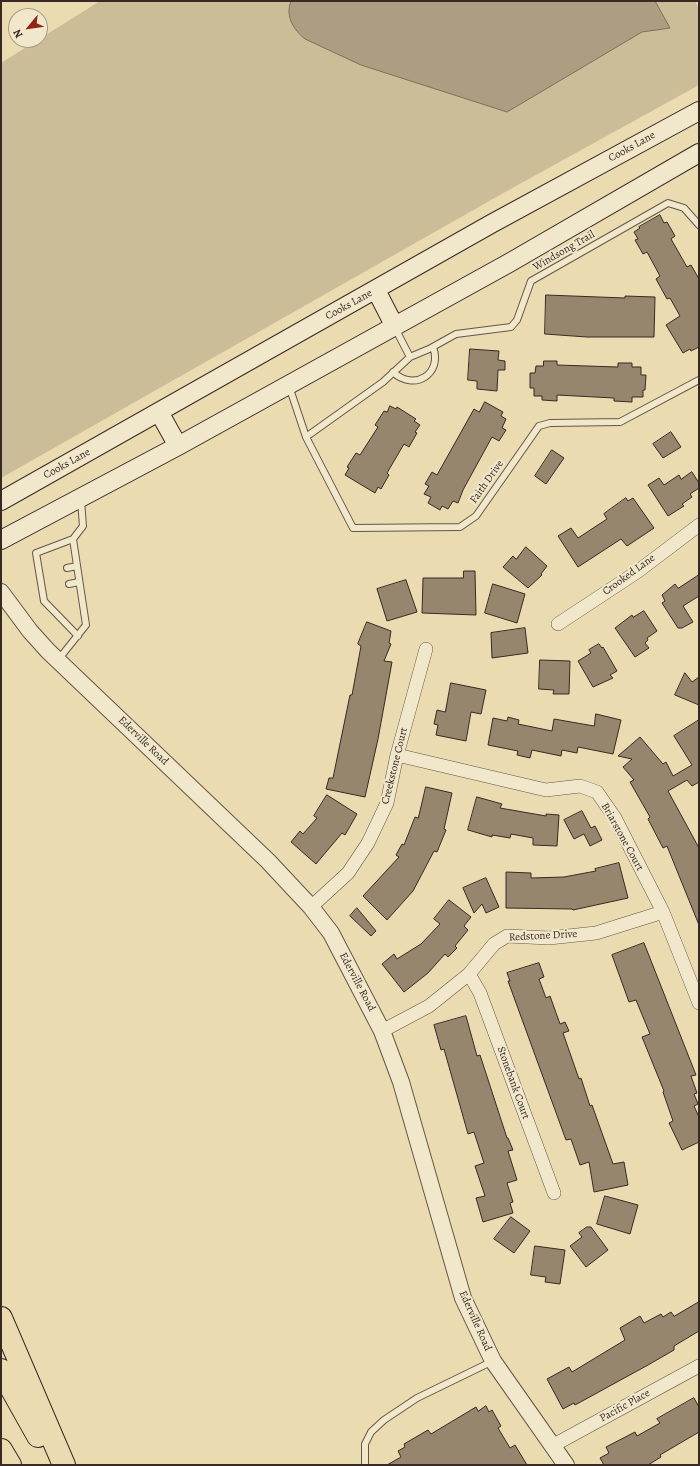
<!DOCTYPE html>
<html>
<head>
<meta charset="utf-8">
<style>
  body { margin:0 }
  #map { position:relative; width:700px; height:1466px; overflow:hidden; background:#eadbb1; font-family:Alegreya,serif }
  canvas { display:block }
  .frame { position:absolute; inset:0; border:2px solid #382924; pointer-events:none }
  .north { position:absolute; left:8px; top:8px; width:40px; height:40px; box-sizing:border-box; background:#f1e8cc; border:1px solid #a79c89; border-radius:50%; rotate:241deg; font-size:11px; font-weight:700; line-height:16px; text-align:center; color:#382924 }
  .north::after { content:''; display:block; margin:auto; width:14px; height:18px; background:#8f2418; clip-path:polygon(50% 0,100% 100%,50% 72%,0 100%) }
</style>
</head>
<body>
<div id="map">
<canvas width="700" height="1466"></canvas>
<div class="frame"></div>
<div class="north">N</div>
</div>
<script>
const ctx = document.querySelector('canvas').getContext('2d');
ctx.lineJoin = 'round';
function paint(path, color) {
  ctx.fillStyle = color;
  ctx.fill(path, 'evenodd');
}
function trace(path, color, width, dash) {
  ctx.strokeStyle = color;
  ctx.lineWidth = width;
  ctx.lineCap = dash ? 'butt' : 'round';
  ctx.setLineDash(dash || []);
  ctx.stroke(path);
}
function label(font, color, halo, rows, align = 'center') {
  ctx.font = font + ' Alegreya,serif';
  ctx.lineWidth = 4;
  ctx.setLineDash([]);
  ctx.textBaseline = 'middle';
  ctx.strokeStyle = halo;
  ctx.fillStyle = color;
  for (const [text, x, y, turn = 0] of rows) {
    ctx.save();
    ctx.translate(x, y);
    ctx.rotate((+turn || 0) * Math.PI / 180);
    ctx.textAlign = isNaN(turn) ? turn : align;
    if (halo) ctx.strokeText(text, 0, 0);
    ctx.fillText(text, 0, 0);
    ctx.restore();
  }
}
paint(new Path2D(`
  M100,1H695L699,9V85L507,191L1,478V63Z`), '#ccbd99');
const water = new Path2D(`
  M291,1H655L670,28L642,32L507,112L361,65L305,39C293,29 285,16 291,1Z`);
paint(water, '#ad9e81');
trace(water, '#7e6f5c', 1);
const building = new Path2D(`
  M660,215L664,223L667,222L675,236L671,239L687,267L691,265L699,279V347L691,351L690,349L683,353L666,325L680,316L670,298L667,299L656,279L660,276L647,252L643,254L635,240L638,239L634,232L640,228L639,227Z
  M546,295L625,298V296L655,297L654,337H587L545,334Z
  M470,349L499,351L498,360L505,361V370H498L497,391L477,389V381L468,380Z
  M544,361H557V365L618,367V363H632V367H641V375H646L645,390H643V397H632V402L614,401V398L557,395V401L542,400V396H534V388H530V373H535L536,366H543Z
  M485,402L503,412L501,416L506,419L502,428L506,430L499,441L492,437L463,490L458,503L453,501L448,509L442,506L440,510L428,503L431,497L424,494L429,486L425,484L432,472L437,475L474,409L479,412Z
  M390,406L396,409L397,407L416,419L414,421L420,425L415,432L417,433L409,447L404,444L387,473L389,475L381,489L378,487L375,493L345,475L349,468L347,467L356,453L360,455L378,427L375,425L384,411L387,412Z
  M671,432L681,447L663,458L653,444Z
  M552,450L564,458L546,484L535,476Z
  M692,472L699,483V488L690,494L692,497L682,504L684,506L668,516L648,485L659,478L664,485L679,475L681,479Z
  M626,498L628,501L633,498L654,528L627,546L621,539L578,567L558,536L571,528L578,538L607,519L604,514Z
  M526,547L547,566L541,574L542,575L528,588L503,567L513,556L516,559Z
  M464,571H475L476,615L422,613L423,578H463Z
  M699,575V596L683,606L693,622L682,628H678L662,603L665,601L662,595L675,584L678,588Z
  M406,580L417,612L387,621L377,589Z
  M493,584L525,594L517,623L485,613Z
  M644,611L657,631L647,638L648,640L645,643L649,648L635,657L615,628L632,615L633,617Z
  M367,622L391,631L389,643L391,644L384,661L392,662L378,739L365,797L326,789L329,778H333L350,695H352L361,646L358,644Z
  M525,628L528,653L492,658L491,633Z
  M599,644L602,648L603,647L617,671L610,675L613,678L593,687L578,661L591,653L589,650Z
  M540,660L570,661L569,694H553L554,690L539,689Z
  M685,673L692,682L699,677V705L675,695Z
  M451,683L486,690L481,714L471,712L466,741L436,735L438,725L434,724L437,710L445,712Z
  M596,714L621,720L613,754L578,747L577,753L562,750L561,756L532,750L530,758L517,755L518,751L488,745L493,718L507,721L508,717L519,720L518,724L552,731L554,719L594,726Z
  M699,720V782L692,786L687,780L668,791L699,848V925L667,846L663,848L648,819L650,817L630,782L634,780L623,767L632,759L618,756L640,737L663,764L666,762L673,776L692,765L674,736Z
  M426,787L452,793L444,829L446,830L437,852L434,851L413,891L387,920L363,896L399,857L396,855L402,844L404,845L415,817L418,818Z
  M327,795L357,814L345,835L342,833L316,864L291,842L300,831L303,834L317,818L314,816Z
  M477,797L502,804L500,808L546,816V814L559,815L557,846L533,845V838L511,834L510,838L492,835V837L468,830Z
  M582,811L591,828L595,826L602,840L590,846L584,834L574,839L564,820Z
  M619,863L628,898L573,910L572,909L506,908V872L531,873V878L564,877L596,871L595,869Z
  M486,878L499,907L486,913L482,904L474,913L463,888Z
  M449,900L471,917L464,926L468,930L455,946L457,948L448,957L445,954L428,973L404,992L382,964L394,954L397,959L421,944L440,924L434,919Z
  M357,908L376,931L371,936L350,916Z
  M644,943L696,1075L691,1076L697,1093L694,1094L698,1104L694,1106L699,1117V1142L682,1150L669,1123L673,1121L663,1092L664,1091L642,1037L650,1034L636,1000L629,1002L612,955Z
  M539,963L544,977L539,979L546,998L550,996L560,1024L565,1022L569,1031L563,1033L579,1079L581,1078L590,1106L592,1105L613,1164L624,1162L628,1185L594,1192L589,1162L580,1165L571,1139L566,1140L508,981H510L507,973Z
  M466,1016L477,1056L480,1055L507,1138H508L513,1150L508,1151L517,1180L507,1183L513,1202L510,1203L513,1213L483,1222L476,1198L485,1196L475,1166L484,1163L474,1132L468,1134L444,1049L441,1050L434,1025Z
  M605,1196L638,1205L630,1234L597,1224Z
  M511,1217L530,1231L514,1253L494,1239Z
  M587,1227H591L608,1250L586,1267L570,1246L582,1237L579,1233Z
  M535,1246L565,1250L560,1284L545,1282L546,1277L531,1275Z
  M699,1302V1331L674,1346V1350L648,1365L575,1405L574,1403L563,1409L547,1379L569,1367L572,1372L625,1340L620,1328L640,1316L644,1323L661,1314L663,1317L671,1312L674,1316Z
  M694,1398L699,1407V1432L660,1455L661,1457L648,1465H604L600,1458L609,1453L606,1447L635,1432L637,1436L660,1423L657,1419Z
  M486,1406L489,1412L492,1410L501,1426L498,1428L510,1448L515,1445L527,1465H387L401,1457L398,1451L405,1447L404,1444L428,1430L431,1434L476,1407L478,1411Z`);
paint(building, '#95866d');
trace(building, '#382924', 1);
const service = new Path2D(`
  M395,328L410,357
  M393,372C414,392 443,374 433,347
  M289,386L306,437L353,528L460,527L476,516L539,426L550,423L620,422L699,380
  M306,437L383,382L410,357L429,349L456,334L511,327L517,320L531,281L668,203L684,208L699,225
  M73,539L36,553L44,601L78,636
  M67,568L77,566
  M69,584L79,582
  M58,660L86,625L73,539L83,526L81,501
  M365,1465V1444L371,1432L384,1420L417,1398L493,1361`);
const minor = new Path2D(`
  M558,624L637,572L699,525
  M397,755L546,790L580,786L597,792L615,818L663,912L699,1003
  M311,907L348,873L368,843L387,803L397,755L426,649
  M469,974L480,993L554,1193
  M382,1031L429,1006L469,974L494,944L507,936L549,938L596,933L663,912
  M552,1446L699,1366`);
const tertiary = new Path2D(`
  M1,592L30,631L48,651L268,861L311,907L331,933L382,1031L401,1082L463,1298L493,1361L566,1465`);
const secondary = new Path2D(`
  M376,290L395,327
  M159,412L178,446
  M1,501L491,224L699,111
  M1,540L178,446L509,263L699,153`);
const motorway = new Path2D(`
  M1,1318L64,1465
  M1,1370L38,1436
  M1,1450L10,1465`);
trace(service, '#645647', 8);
trace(minor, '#645647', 14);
trace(tertiary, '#645647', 18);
trace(secondary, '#382924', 20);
trace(motorway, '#382924', 24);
trace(service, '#f1e8cc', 6);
trace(minor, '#f1e8cc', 13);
trace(tertiary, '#f1e8cc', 16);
trace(secondary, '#f1e8cc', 18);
trace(motorway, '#eadbb1', 22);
label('11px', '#382924', '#f1e8cc', [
  ["Cooks Lane",632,147,-29],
  ["Windsong Trail",564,251,-30],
  ["Cooks Lane",349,305,-29],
  ["Cooks Lane",67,464,-29],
  ["Faith Drive",487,482,-55],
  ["Crooked Lane",629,575,-36],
  ["Ederville Road",143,741,44],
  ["Creekstone Court",395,766,-76],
  ["Briarstone Court",622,837,61],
  ["Redstone Drive",543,936,-3],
  ["Ederville Road",357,982,62],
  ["Stonebank Court",513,1083,70],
  ["Ederville Road",475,1321,66],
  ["Pacific Place",625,1406,-29]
]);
</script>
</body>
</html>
